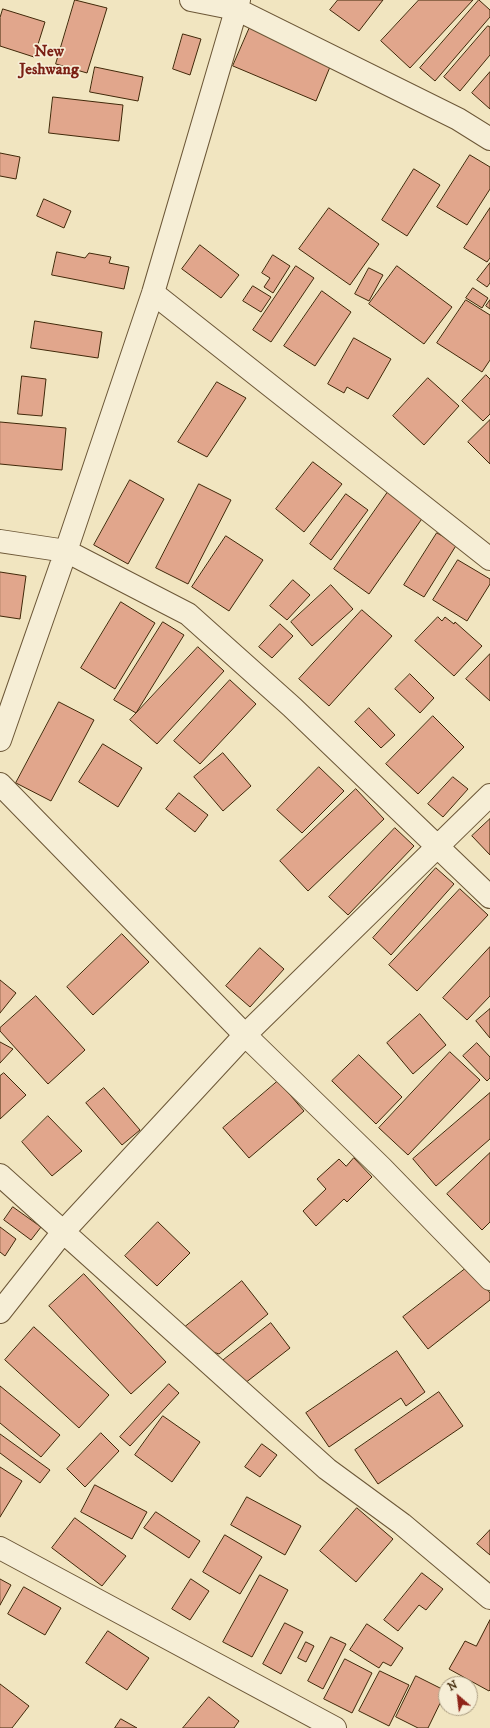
<!DOCTYPE html>
<html>
<head>
<meta charset="utf-8">
<style>
  body { margin:0 }
  #map { position:relative; width:490px; height:1728px; overflow:hidden; background:#f1e5c0; font-family:"IM FELL DW Pica",serif }
  canvas { display:block }
  .north { position:absolute; left:438px; top:1676px; width:40px; height:40px; box-sizing:border-box; background:#f6eed6; border:1px solid #ad9f84; border-radius:50%; rotate:332deg; font-size:11px; font-weight:700; line-height:16px; text-align:center; color:#402809 }
  .north::after { content:''; display:block; margin:auto; width:14px; height:18px; background:#8f2418; clip-path:polygon(50% 0,100% 100%,50% 72%,0 100%) }
</style>
</head>
<body>
<div id="map">
<canvas width="490" height="1728"></canvas>
<div class="north">N</div>
</div>
<script>
const ctx = document.querySelector('canvas').getContext('2d');
ctx.lineJoin = 'round';
function paint(path, color) {
  ctx.fillStyle = color;
  ctx.fill(path, 'evenodd');
}
function trace(path, color, width, dash) {
  ctx.strokeStyle = color;
  ctx.lineWidth = width;
  ctx.lineCap = dash ? 'butt' : 'round';
  ctx.setLineDash(dash || []);
  ctx.stroke(path);
}
function label(font, color, halo, rows, align = 'center') {
  ctx.font = font + ' "IM FELL DW Pica",serif';
  ctx.lineWidth = 3.5;
  ctx.setLineDash([]);
  ctx.textBaseline = 'middle';
  ctx.strokeStyle = halo;
  ctx.fillStyle = color;
  for (const [text, x, y, turn = 0] of rows) {
    ctx.save();
    ctx.translate(x, y);
    ctx.rotate((+turn || 0) * Math.PI / 180);
    ctx.textAlign = isNaN(turn) ? turn : align;
    if (halo) ctx.strokeText(text, 0, 0);
    ctx.fillText(text, 0, 0);
    ctx.restore();
  }
}
const building = new Path2D(`
  M75,0L107,8L87,73L56,64Z
  M338,0H383L359,31L330,10Z
  M419,0H473L410,68L381,41Z
  M479,0L490,10V17L435,81L420,68Z
  M3,9L45,22L34,57L0,46V18Z
  M488,26L490,27V55L460,91L444,77Z
  M250,27L332,62L316,101L233,66Z
  M183,34L201,39L190,75L173,69Z
  M95,67L143,77L138,101L90,92Z
  M490,72V109L472,93Z
  M53,97L123,105L119,141L49,133Z
  M0,153L20,157L16,179L0,176Z
  M470,155L490,167V189L467,225L437,207Z
  M414,169L440,185L407,236L382,220Z
  M44,199L71,211L64,228L37,216Z
  M329,208L379,244L350,285L299,249Z
  M490,208V258L487,262L464,248Z
  M200,245L239,275L221,298L182,269Z
  M57,252L85,258L89,253L111,257L109,263L129,267L124,289L52,275Z
  M273,255L290,266L273,293L264,287L270,278L262,273Z
  M490,263V283L487,287L477,280Z
  M296,266L314,278L271,342L253,330Z
  M397,266L452,307L424,344L369,304Z
  M369,268L383,275L369,301L355,294Z
  M253,286L271,297L261,312L243,301Z
  M473,288L488,298L482,308L466,298Z
  M322,291L351,312L315,366L284,346Z
  M466,300L490,315V360L482,372L437,343Z
  M490,300V309L486,306Z
  M35,321L102,332L98,358L31,348Z
  M354,338L391,359L368,399L347,387L344,393L328,384Z
  M486,375L490,379V414L483,421L462,401Z
  M22,376L46,379L42,416L18,414Z
  M428,378L459,406L424,445L393,416Z
  M217,382L246,398L207,457L178,442Z
  M490,420V464L468,442Z
  M0,422L66,428L62,470L0,464Z
  M313,462L342,484L304,532L276,509Z
  M130,480L164,499L128,564L94,545Z
  M199,484L231,500L188,584L156,568Z
  M390,489L426,513L369,594L334,569Z
  M346,494L368,510L331,560L310,544Z
  M437,533L457,544L424,597L404,585Z
  M226,536L263,560L229,611L192,587Z
  M458,560L490,579V584L467,621L433,600Z
  M0,572L26,576L20,619L0,616Z
  M293,580L310,595L287,620L270,606Z
  M331,585L353,609L312,646L291,622Z
  M121,602L155,623L115,689L81,668Z
  M362,610L392,636L329,706L299,679Z
  M438,617L442,621L445,617L454,624L455,622L482,646L454,676L415,641Z
  M163,622L184,635L136,713L114,700Z
  M280,624L293,636L272,658L259,647Z
  M198,647L224,671L157,744L130,720Z
  M490,654V701L466,679Z
  M410,674L434,698L420,713L395,689Z
  M230,680L256,704L200,764L174,741Z
  M59,702L94,720L51,801L16,783Z
  M369,708L395,735L381,748L355,722Z
  M433,716L464,747L418,794L386,764Z
  M103,744L142,768L118,807L79,782Z
  M223,753L251,786L223,811L194,777Z
  M319,767L344,791L302,833L277,810Z
  M453,777L468,789L443,817L428,804Z
  M356,789L384,819L308,891L280,861Z
  M179,793L208,815L195,832L166,809Z
  M490,819V855L472,836Z
  M395,828L414,846L348,915L329,897Z
  M436,868L454,884L391,955L373,938Z
  M460,889L488,915L417,991L389,965Z
  M122,934L149,962L93,1015L67,987Z
  M490,947V996L467,1020L443,998Z
  M260,948L284,969L250,1007L226,986Z
  M0,980L16,993L0,1013Z
  M36,996L85,1050L48,1084L0,1031V1028Z
  M490,1009V1038L476,1021Z
  M420,1014L446,1045L413,1074L387,1043Z
  M0,1042L13,1049L0,1063Z
  M477,1043L490,1057V1078L487,1081L463,1056Z
  M450,1052L480,1080L408,1155L379,1128Z
  M359,1055L402,1097L376,1124L332,1081Z
  M4,1073L26,1095L0,1119V1076Z
  M278,1081L304,1111L249,1158L223,1128Z
  M104,1088L140,1130L122,1145L86,1103Z
  M490,1093V1139L436,1186L413,1159Z
  M48,1116L82,1151L52,1176L22,1142Z
  M490,1153V1222L482,1230L447,1194Z
  M354,1158L372,1177L347,1202L344,1199L316,1226L303,1211L326,1189L317,1179L339,1159L346,1166Z
  M13,1207L41,1227L31,1240L4,1220Z
  M158,1222L190,1253L157,1286L125,1256Z
  M0,1227L16,1239L5,1256L0,1252Z
  M469,1266L490,1293V1300L428,1349L403,1317Z
  M84,1274L166,1362L131,1394L49,1306Z
  M242,1281L268,1314L219,1354L202,1348L185,1327Z
  M271,1323L290,1348L240,1387L221,1362Z
  M34,1327L109,1395L79,1428L5,1360Z
  M397,1351L425,1392L406,1406L401,1398L329,1447L306,1413Z
  M169,1384L179,1393L130,1446L120,1437Z
  M0,1386L60,1435L41,1457L0,1423Z
  M439,1392L463,1426L378,1484L355,1450Z
  M163,1416L200,1442L172,1482L135,1455Z
  M101,1433L119,1451L85,1487L67,1469Z
  M0,1434L50,1470L40,1483L0,1453Z
  M262,1444L277,1455L260,1477L245,1467Z
  M0,1467L22,1481L0,1517Z
  M95,1485L147,1512L132,1539L81,1512Z
  M247,1497L301,1526L285,1555L231,1525Z
  M357,1508L393,1539L356,1582L320,1551Z
  M156,1512L200,1541L189,1558L144,1528Z
  M75,1518L126,1556L102,1586L52,1548Z
  M490,1530V1555L477,1544Z
  M225,1535L262,1557L240,1594L203,1572Z
  M422,1573L443,1589L426,1610L419,1605L398,1631L384,1620Z
  M260,1575L288,1590L252,1657L223,1642Z
  M0,1579L11,1585L0,1605Z
  M191,1579L209,1591L190,1620L172,1609Z
  M24,1587L61,1608L45,1635L8,1614Z
  M490,1620V1690L489,1691L449,1669L465,1641L476,1646Z
  M285,1623L303,1632L281,1674L263,1664Z
  M367,1624L403,1648L391,1666L383,1662L379,1668L350,1650Z
  M108,1631L149,1658L127,1690L86,1663Z
  M331,1637L346,1644L323,1689L308,1681Z
  M306,1642L314,1646L306,1662L298,1658Z
  M345,1659L372,1673L352,1713L324,1699Z
  M380,1671L409,1685L389,1726L359,1711Z
  M416,1676L446,1691L428,1728H418L396,1717Z
  M0,1684L29,1706L12,1728H0Z
  M209,1697L239,1721L234,1728H183Z
  M121,1719L137,1728H115Z`);
paint(building, '#e1a68c');
trace(building, '#402809', 1);
const minor = new Path2D(`
  M191,0L236,9L458,119L490,139
  M153,293L490,559
  M0,541L66,551L188,614L292,707L490,897
  M0,740L66,551L153,293L239,0
  M0,784L245,1035L382,1168L490,1279
  M0,1175L327,1469L402,1524L490,1598
  M0,1312L63,1232L245,1035L490,795`);
const tertiary = new Path2D(`
  M0,1548L335,1728`);
trace(minor, '#6c5737', 24);
trace(tertiary, '#6c5737', 24);
trace(minor, '#f6eed6', 22);
trace(tertiary, '#f6eed6', 22);
label('bold 16px', '#7a1f14', '#f6eed6', [
  ["New",49,53],
  ["Jeshwang",49,71]
]);
</script>
</body>
</html>
